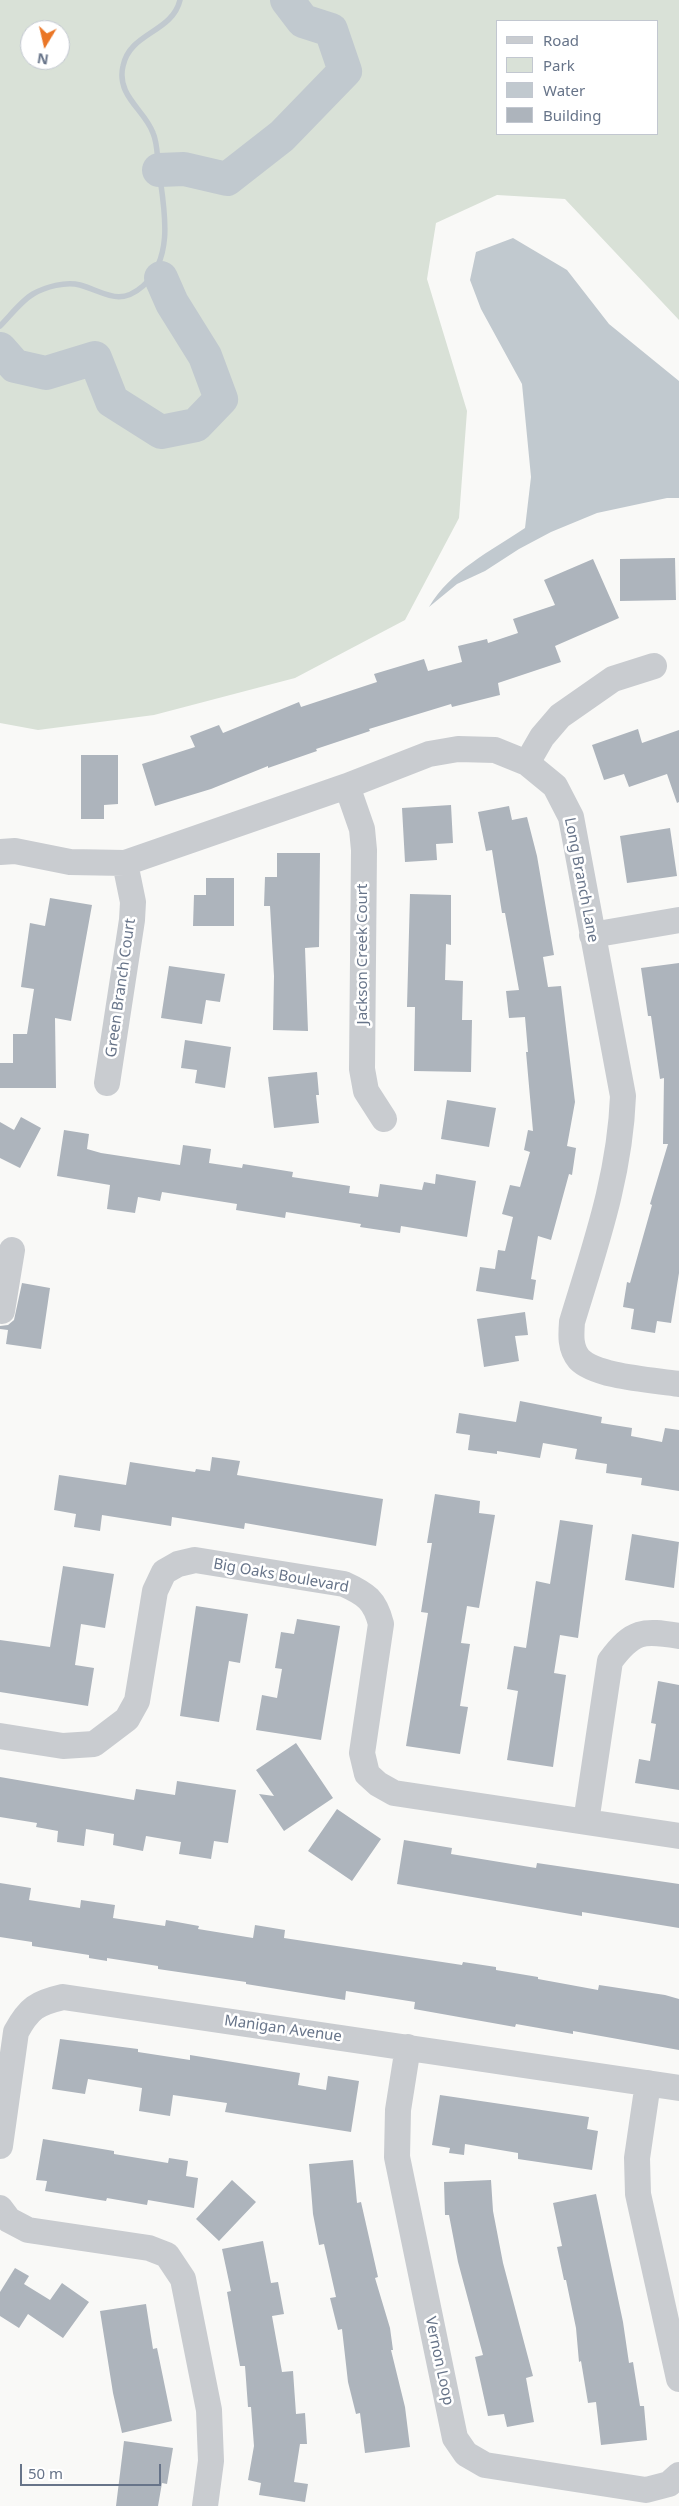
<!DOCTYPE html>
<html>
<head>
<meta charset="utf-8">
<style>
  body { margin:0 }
  #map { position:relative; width:679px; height:2506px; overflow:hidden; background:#f9f9f7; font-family:"Noto Sans",sans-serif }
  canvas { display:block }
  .legend { position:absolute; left:496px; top:20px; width:162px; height:115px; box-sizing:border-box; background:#fff; border:1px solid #c2c7d0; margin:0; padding:6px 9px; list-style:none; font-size:15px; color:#677489 }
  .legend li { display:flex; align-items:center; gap:10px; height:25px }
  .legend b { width:25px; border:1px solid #c2c7d0 }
  .north { position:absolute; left:20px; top:20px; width:50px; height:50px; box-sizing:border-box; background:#fff; border:1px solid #c2c7d0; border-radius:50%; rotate:189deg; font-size:14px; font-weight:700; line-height:20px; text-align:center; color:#677489 }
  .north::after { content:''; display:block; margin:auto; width:18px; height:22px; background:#ea7626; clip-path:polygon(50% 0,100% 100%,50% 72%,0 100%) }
  .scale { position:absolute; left:20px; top:2464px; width:141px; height:22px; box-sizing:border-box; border:2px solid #677489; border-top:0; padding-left:6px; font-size:15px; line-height:18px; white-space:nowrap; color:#677489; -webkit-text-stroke:4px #fff; paint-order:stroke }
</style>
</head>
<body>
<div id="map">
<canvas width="679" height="2506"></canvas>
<ul class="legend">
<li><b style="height:6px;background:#c9ccd0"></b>Road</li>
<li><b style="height:14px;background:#d9e1d7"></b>Park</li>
<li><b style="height:14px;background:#c1c9cf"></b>Water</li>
<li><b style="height:14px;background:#adb4bc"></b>Building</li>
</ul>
<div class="north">N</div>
<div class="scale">50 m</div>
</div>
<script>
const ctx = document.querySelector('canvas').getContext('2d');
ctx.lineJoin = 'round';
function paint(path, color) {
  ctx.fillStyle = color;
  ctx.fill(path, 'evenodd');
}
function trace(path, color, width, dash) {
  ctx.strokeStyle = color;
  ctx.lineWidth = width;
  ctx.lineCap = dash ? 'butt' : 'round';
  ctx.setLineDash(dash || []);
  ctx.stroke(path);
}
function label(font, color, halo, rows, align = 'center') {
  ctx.font = font + ' "Noto Sans",sans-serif';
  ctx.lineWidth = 5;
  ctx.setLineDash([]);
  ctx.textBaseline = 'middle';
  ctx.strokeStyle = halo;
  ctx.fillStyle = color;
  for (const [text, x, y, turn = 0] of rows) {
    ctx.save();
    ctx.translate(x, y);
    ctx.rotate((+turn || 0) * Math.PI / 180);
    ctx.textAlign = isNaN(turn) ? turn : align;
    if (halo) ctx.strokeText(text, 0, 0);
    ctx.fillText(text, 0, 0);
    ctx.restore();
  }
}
paint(new Path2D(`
  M0,0H679V320L565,199L497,195L436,223L427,279L467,411L459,518L405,620L295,678L154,715L38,730L0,723ZM498,21H658V134H498ZM30,30H60V60H30Z`), '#d9e1d7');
paint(new Path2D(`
  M513,238L567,270L609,324L679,381V498H667L597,513L551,532L519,549L485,571L457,584L429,607C450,571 491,551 525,528L531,477L522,384L481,309L470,280L476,252Z`), '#c1c9cf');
trace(new Path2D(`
  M0,326C10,316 21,301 33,294C45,287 66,281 80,285C105,292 119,307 143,286C175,257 164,208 159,171C157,159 158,144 153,133C145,110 116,96 123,66C130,32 172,33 180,0`), '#c1c9cf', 5.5);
trace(new Path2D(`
  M159,170L184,169L227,179L282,136L345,71L331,30L303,21L287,0
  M0,349L15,366L46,373L95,358L112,401L161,432L196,425L221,399L205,356L172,303L161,278`), '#c1c9cf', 34);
paint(new Path2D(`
  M675,558L676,600L620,601V559Z
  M593,559L619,618L555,646L561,662L498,683L500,695L452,707L451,704L369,729L370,731L316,749L317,751L268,768V766L211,789L155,806L142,764L195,747L190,736L219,725L223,733L299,702L301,707L377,682L374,674L424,659L428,671L462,662L458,646L487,639L488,643L518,633L513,619L555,605L544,580Z
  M638,729L642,743L679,730V802L677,803L667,774L629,787L624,774L604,780L592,745Z
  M81,755H118V804L104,805V819H81Z
  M451,805L453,843L436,844L437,860L405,862L402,808Z
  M509,806L512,820L527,817L537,856L554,955L543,957L548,987L561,986L575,1102L567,1146L576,1148L572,1175L569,1174L551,1240L538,1236L531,1279L536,1280L533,1300L476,1291L480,1267L495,1269L498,1250L505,1251L513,1217L502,1214L510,1185L520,1187L530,1152L524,1150L528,1130L533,1131L526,1052H528L525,1017L509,1018L506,991L519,990L505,913H502L492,850L486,851L478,812Z
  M670,828L677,876L627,883L620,836Z
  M277,853H320L319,947L305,948L308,1031L273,1030L274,976L270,906H264L265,877H277Z
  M206,878H234V926H193L194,895H206Z
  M410,894L451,895V945L446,944L445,980L463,981L462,1020H472L471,1072L414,1071L415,1007H407Z
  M50,898L92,905L71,1021L55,1018L56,1088H0V1063H13V1034H27L34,989L21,987L30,923L45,926Z
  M679,963V1273L671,1323L657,1321L655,1333L631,1329L634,1309L623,1307L627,1282L630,1283L652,1205L650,1204L668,1144H663L664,1078L660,1079L651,1016H648L641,968Z
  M169,966L225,974L220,1002L206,1000L202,1024L161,1018Z
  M185,1040L231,1047L225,1088L195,1083L197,1070L181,1068Z
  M317,1072L319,1095H316L319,1123L274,1128L268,1077Z
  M447,1100L496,1108L489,1147L441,1139Z
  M21,1117L41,1128L20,1168L0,1158V1122L14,1130Z
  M64,1130L89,1134L87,1149L101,1153L180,1165L183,1145L211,1149L209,1163L242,1168L243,1164L293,1172L292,1177L350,1186L349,1193L378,1197L380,1184L422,1190L424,1182L435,1184L436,1174L476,1181L467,1237L401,1226L400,1233L360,1227L361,1224L286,1212L285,1218L236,1210L237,1204L162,1192L160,1201L138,1197L135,1213L107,1209L110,1185L57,1176Z
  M22,1283L50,1288L41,1349L6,1344L8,1330L0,1329V1326L8,1325L14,1320Z
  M525,1312L528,1335L515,1336L519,1361L484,1367L477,1319Z
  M520,1401L602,1417L601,1423L632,1428L631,1436L662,1442L665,1428L679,1430V1491L641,1485L642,1478L606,1473L607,1464L575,1459L577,1449L543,1443L540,1458L497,1451V1454L468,1450L470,1435L456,1433L459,1413L516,1422Z
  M212,1457L240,1461L237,1475L383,1499L376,1546L245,1523L244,1529L172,1517L171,1526L102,1515L100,1531L74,1527L76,1514L54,1510L59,1475L126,1485L130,1462L195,1472L196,1469L210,1471Z
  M435,1494L480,1501L479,1513L495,1515L479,1608L467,1606L461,1643L470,1644L460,1706L468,1707L460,1754L406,1746L428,1613L421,1612L432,1543H427Z
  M560,1520L593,1525L578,1638L560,1635L554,1673L566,1675L553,1767L507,1760L518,1691L507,1689L514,1646L526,1648L536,1581L550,1584Z
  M632,1534L679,1542L674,1588L625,1580Z
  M63,1566L114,1574L105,1628L81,1624L75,1665L94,1668L88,1706L0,1692V1640L50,1647Z
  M196,1606L248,1614L240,1663L229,1661L219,1722L180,1716Z
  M297,1619L340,1626L321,1740L256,1730L262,1695L277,1698L282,1669L275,1668L281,1632L294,1634Z
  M658,1681L679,1685V1790L635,1783L639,1759L650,1761L656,1724L651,1723Z
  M296,1743L333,1798L284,1831L259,1794L274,1796L256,1770Z
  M0,1777L134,1800L136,1789L175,1795L177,1781L236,1790L228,1843L214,1841L211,1859L179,1854L181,1842L146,1836L143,1851L113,1845L114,1834L86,1829L84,1846L57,1842L58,1831L36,1827L37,1823L0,1817Z
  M337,1809L381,1839L352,1881L308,1851Z
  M404,1840L452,1848L451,1854L536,1868L537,1863L679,1884V1928L582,1912V1916L397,1884Z
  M0,1883L31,1888L29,1900L80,1908L81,1900L115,1905L113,1918L165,1926L166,1920L199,1926L198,1929L253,1938L255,1925L285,1930L284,1938L462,1965L463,1962L496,1967V1970L538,1977V1979L598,1990L599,1985L665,1995L679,1999V2050L573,2031V2034L516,2024L515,2027L414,2009L415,2002L346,1991L345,2000L246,1984V1982L158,1969V1966L107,1958V1961L89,1958V1955L32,1946V1942L0,1937Z
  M60,2039L138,2049V2052L190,2060V2055L300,2073L298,2085L326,2090L328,2076L359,2081L351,2132L225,2112L227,2103L173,2095L170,2116L139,2111L142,2088L88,2079L85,2094L52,2089Z
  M440,2095L589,2117L587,2129L598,2131L592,2170L518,2159V2153L465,2144L464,2155L449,2153L450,2148L432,2145Z
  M43,2139L114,2151V2154L168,2163L169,2158L188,2161L186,2176L198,2178L194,2208L148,2200L147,2205L107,2198L106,2201L45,2191L47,2181L36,2180Z
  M353,2160L357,2203L361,2202L378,2277L375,2278L390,2328L393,2350H391L405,2407L410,2447L365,2453L360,2413L356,2414L348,2382L342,2329L338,2330L330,2298L336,2297L324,2244L319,2245L313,2214L309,2164Z
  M232,2180L256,2202L219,2241L196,2219Z
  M491,2180L493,2211L503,2263L533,2376L526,2378L534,2422L507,2427L504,2414L488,2416L475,2357L483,2355L458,2262L449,2215H445L444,2182Z
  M596,2194L623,2322L629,2363L633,2362L640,2406H644L647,2440L601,2445L596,2402L588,2403L581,2361L579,2362L576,2328L566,2280H564L557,2247L562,2246L553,2203Z
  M263,2241L271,2283L278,2282L284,2314L272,2316L282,2372L293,2371L296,2414L305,2413L307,2444H300L294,2482L308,2484L305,2502L259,2495L261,2483L248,2480L254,2446L251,2407H248L245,2366H240L227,2292L231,2291L222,2249Z
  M15,2268L29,2276L24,2284L50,2300L62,2283L89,2302L63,2338L28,2314L19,2328L0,2316V2292Z
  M146,2304L153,2349L157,2348L172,2421L122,2433L113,2393L100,2311Z
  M124,2441L173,2448L167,2484L162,2483L158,2506H116Z`), '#adb4bc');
trace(new Path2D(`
  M527,763L542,737L560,716L613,679L654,666
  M347,786L362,829L364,850L362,1069L366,1091L384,1119
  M0,852L15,851L70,862L125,863L347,786L429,754L458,749L495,750L527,763L555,786L571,817L623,1096C620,1176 595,1246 572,1322C571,1335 570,1348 579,1359C596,1377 654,1380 679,1384
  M592,935L679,920
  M107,1083L132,920L133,902L125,863
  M2,1311L12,1250
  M0,1736L63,1746L94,1744L127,1719L137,1701L155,1591L164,1572L178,1564L195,1560L344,1584C366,1594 375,1600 381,1624L362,1753L367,1774L378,1784L394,1793L679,1836
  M586,1822L610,1661C633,1630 643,1630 679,1636
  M408,2047L398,2110L397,2157L455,2438L466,2454L485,2465L646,2490L669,2484L679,2475
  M648,2083L637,2158L638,2194L679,2379
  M0,2146L16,2032C29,2008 37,2003 63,1997L679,2088
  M0,2208L9,2220L28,2230L149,2248L167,2255L183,2279L209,2410L211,2461L205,2506`), '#c9ccd0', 26);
label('15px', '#677489', '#fff', [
  ["Long Branch Lane",581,880,79],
  ["Jackson Creek Court",363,954,-90],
  ["Green Branch Court",121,988,-82],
  ["Big Oaks Boulevard",281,1576,10],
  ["Manigan Avenue",283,2029,8],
  ["Vernon Loop",439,2361,78]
]);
</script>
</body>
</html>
